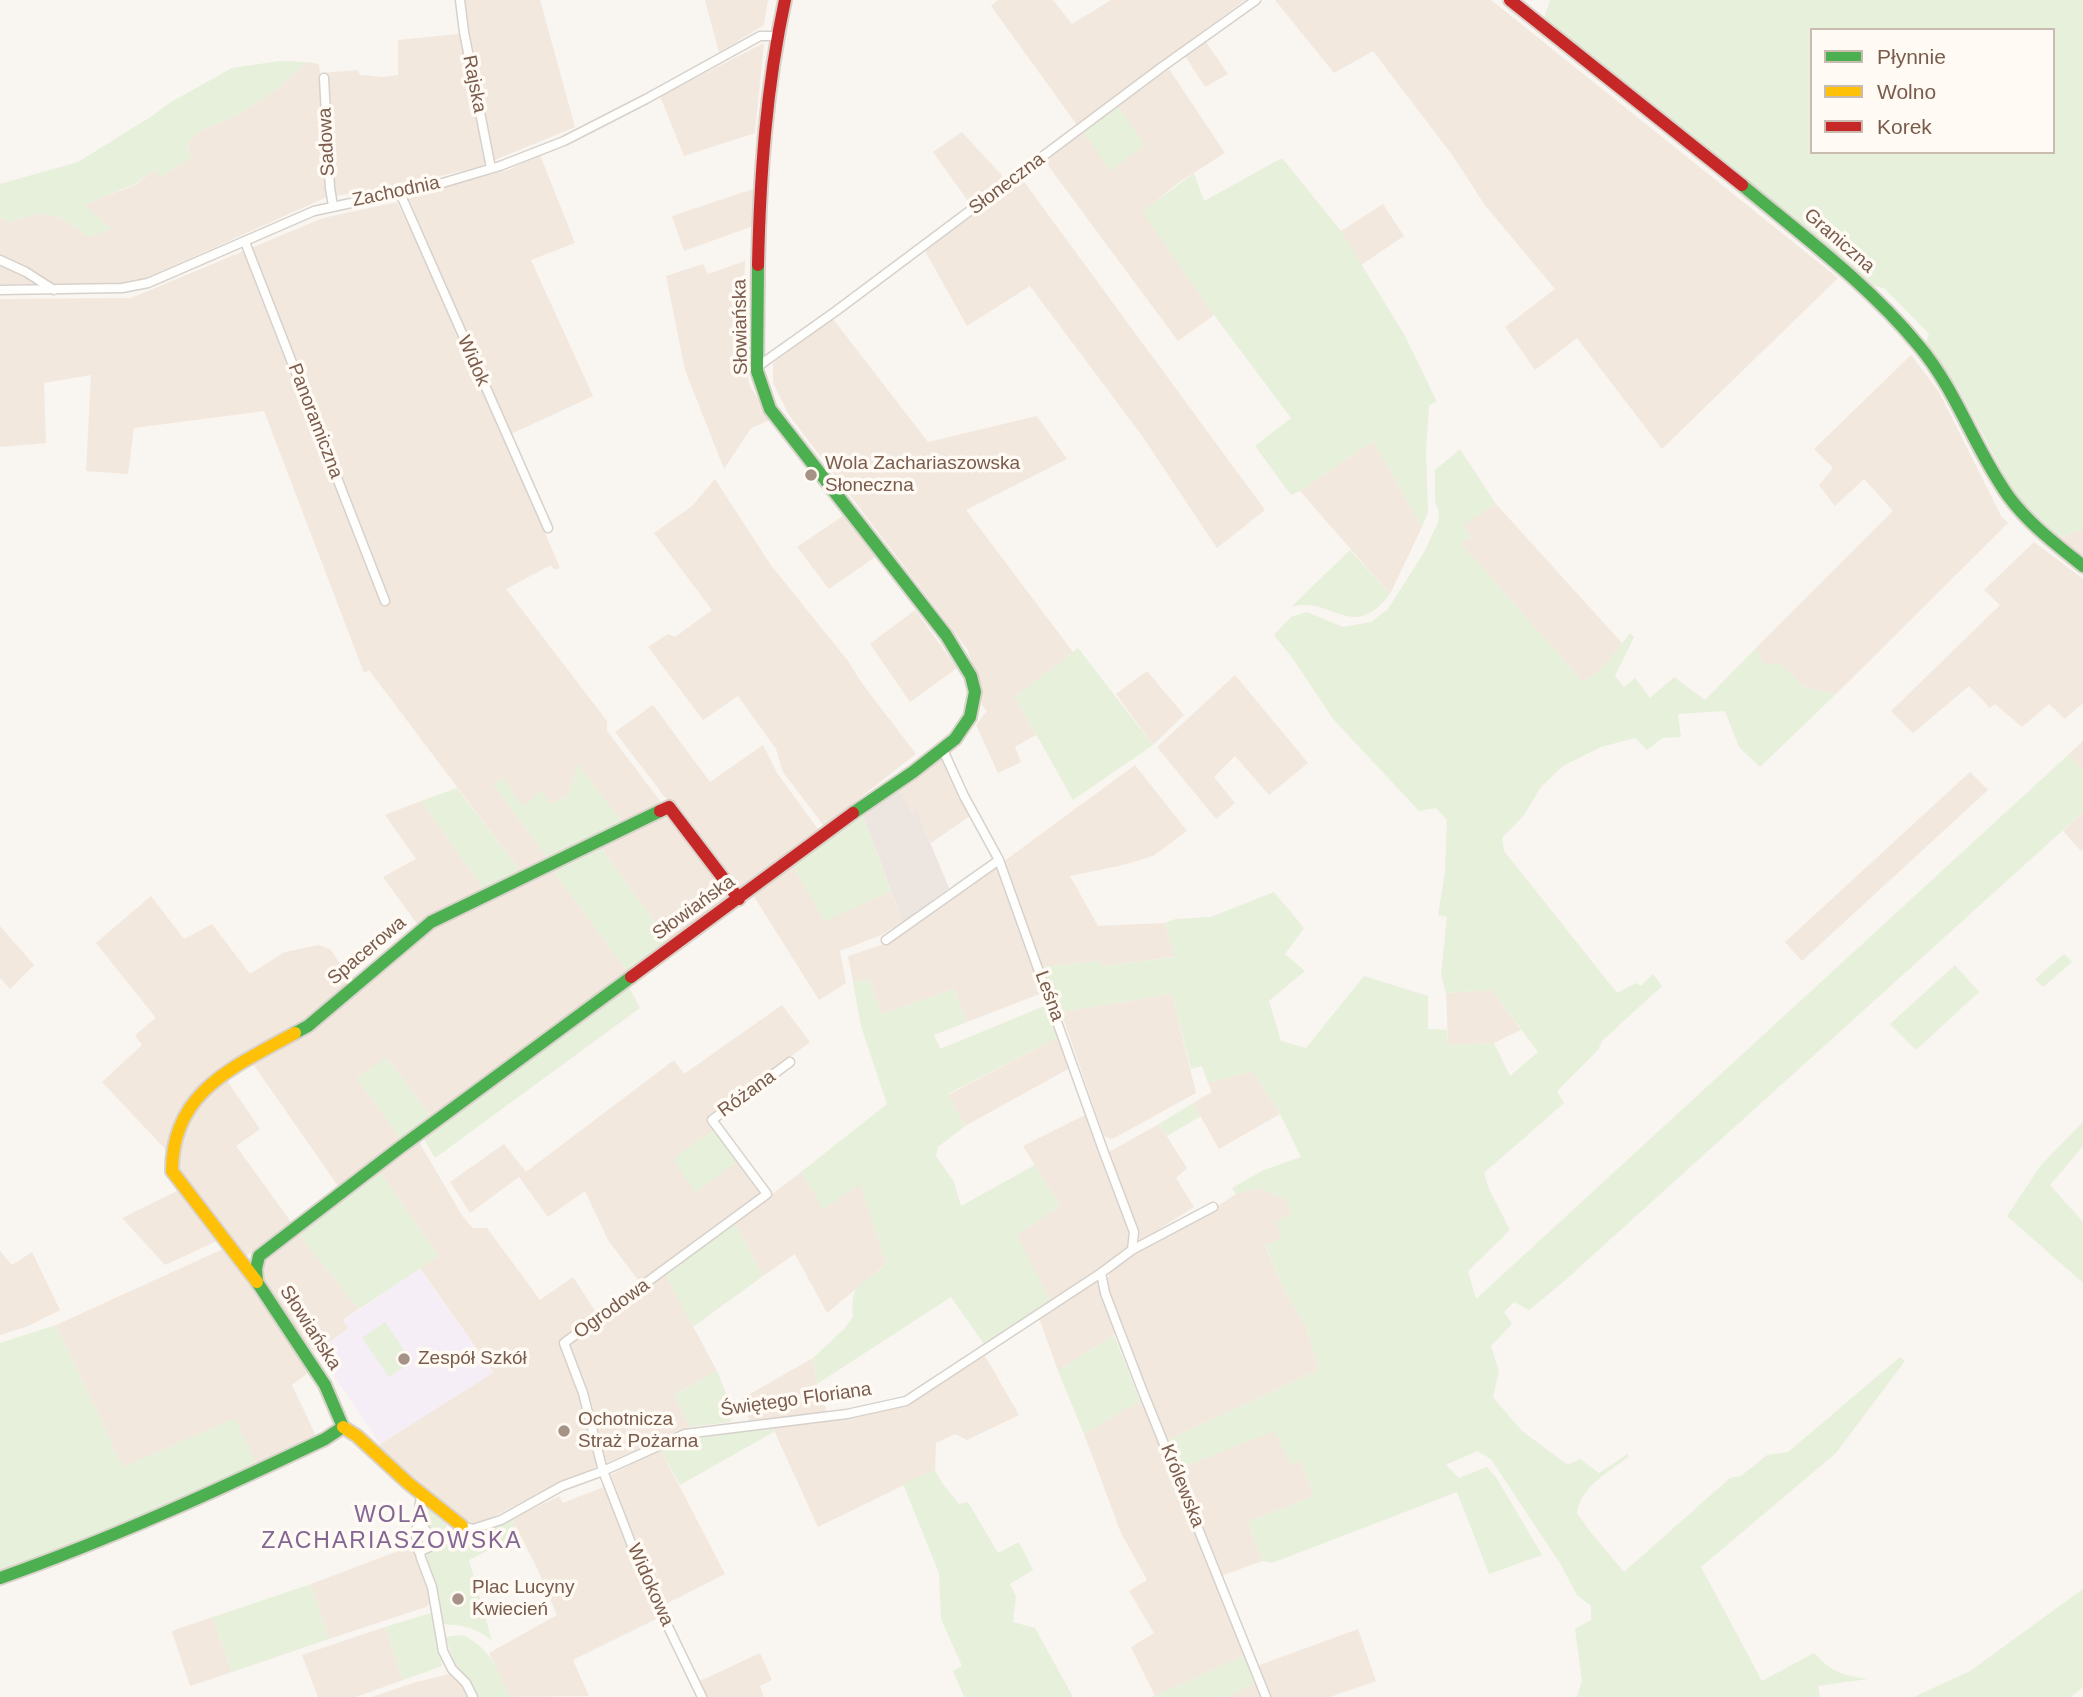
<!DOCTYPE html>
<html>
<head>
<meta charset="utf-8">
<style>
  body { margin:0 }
  #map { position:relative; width:2083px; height:1697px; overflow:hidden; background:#f9f5f0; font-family:Arial,sans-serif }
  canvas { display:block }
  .legend { position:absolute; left:1810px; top:28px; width:245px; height:126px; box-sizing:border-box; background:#fffaf3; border:2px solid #cabbb1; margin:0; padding:9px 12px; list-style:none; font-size:21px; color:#7a5c4d }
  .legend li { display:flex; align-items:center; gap:14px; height:35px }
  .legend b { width:35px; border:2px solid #cabbb1 }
</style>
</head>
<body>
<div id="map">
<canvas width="2083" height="1697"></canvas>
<ul class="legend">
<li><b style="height:9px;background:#4caf50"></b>Płynnie</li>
<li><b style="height:9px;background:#ffc107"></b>Wolno</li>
<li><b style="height:9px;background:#c62828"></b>Korek</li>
</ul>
</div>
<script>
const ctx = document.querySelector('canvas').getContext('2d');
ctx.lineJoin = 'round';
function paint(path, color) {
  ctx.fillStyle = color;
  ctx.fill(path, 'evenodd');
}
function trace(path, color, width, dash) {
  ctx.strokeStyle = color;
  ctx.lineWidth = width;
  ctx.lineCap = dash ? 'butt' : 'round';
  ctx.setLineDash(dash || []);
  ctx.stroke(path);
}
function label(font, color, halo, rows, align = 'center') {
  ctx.font = font + ' Arial,sans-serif';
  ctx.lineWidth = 7;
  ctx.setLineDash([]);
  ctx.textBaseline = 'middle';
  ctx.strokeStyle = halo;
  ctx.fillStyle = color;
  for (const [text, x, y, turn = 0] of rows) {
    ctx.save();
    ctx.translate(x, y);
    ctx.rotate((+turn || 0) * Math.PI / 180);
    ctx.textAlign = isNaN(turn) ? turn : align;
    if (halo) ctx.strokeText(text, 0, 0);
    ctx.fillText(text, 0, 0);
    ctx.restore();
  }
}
paint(new Path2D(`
  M457,0H540L575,127L478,167L390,188L327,197L146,278L116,285L0,284V217L9,222L37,213L59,217L90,237L110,229L83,205L135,185L158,167L160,178L191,157L187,145L199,131L236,116L277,89L307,62L319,64L320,73L358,70L360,75L383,77L398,75V40L459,34Z
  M705,0H768L764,25L719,53Z
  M998,0H1053L1072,24L1111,0H1245L1077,125L991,6Z
  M1275,0H1491L1838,278L1662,449L1577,338L1535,370L1505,327L1555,289L1484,204L1453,156L1373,51L1334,73Z
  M1206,42L1228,74L1205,87L1185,56Z
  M764,43L755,133L684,156L660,96Z
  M1169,69L1225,153L1178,183L1143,212L1214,315L1178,341L1044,160Z
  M962,132L1005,179L970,204L933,152Z
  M540,155L575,243L531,260L593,396L511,434L408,197L508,170Z
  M1022,179L1265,510L1217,548L1143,437L1030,286L967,326L925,251Z
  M753,189V226L684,251L672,216Z
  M397,202L450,312L560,568L554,570L551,565L506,589L607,721V731L664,806L624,825L578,765L567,797L550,804L523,807L503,778L493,784L550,861L521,872L369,670L364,673L264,411L134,428L128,474L86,471L91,375L44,383L46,443L0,447V299L131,298L323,218Z
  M1383,204L1404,236L1361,265L1341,231Z
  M745,261L743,353L750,386L770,420L751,428L724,469L685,370L666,276L703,264L708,274Z
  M833,319L928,442L1037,416L1067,459L966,510L1073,652L1015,697L1036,735L1015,747L1021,762L998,773L976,725L987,711L982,705L980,683L967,649L789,415L773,383V363Z
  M1911,355L1939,392L2001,516L2008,523L1836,694L1806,688L1779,663L1765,666L1756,648L1893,511L1864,479L1835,506L1819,485L1833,468L1814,449Z
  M1373,441L1422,527L1390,594L1300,491Z
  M715,479L770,564L848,661L861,682L916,754L824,826L783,772L776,749L738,696L703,720L648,647L668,634L675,637L712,610L654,533L692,506Z
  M1496,504L1622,643L1606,665L1583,682L1461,544L1471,537L1462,525Z
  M843,516L875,557L829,589L797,547Z
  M2083,529V556L2059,538Z
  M2034,542L2083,579V703L2065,719L2049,704L2022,727L1995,704L1990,708L1969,686L1913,733L1891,711L2000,605L1984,590Z
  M915,610L957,668L910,702L870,644Z
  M1147,671L1184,715L1153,745L1116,694Z
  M1235,675L1308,763L1269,795L1235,756L1214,777L1235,803L1216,819L1157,747Z
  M653,705L710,782L763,745L777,773L818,829L736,890L615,732Z
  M2083,741V770L2068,755Z
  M937,758L943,759L970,816L931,843L917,812L912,815L898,787Z
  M1135,765L1187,831L1153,856L1123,865L1070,876L1098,926L1165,923L1175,957L1103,966L1100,961L1043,967L1003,862Z
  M1970,772L1988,790L1802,961L1785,942Z
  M421,801L484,889L418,925L383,877L416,859L385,815Z
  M667,811L731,894L668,941L600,846Z
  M2083,812V849L2081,851L2063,831Z
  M793,865L824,921L891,891L903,922L881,935L840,951L846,983L819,1000L753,895Z
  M992,867H997L1020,925L1042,993L967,1022L954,989L882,1014L869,979L853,982L848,956L887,943Z
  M551,868L627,971L431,1117L387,1058L357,1078L400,1138L338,1186L251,1061L296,1037L433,923Z
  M151,896L184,939L212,924L250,974L285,952L319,945L331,950L353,984L309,1021L197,1094L167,1151L102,1082L142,1045L135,1035L156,1018L96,943Z
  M0,926L34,965L10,989L0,978Z
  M1492,990L1521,1030L1494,1043L1448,1045L1446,993Z
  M1172,994L1196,1093L1112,1139L1104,1136L1061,1012Z
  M782,1005L810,1042L707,1120L762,1193L641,1284L608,1240L585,1191L548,1217L519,1177L470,1213L450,1182L504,1144L526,1172L674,1060L684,1074Z
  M1058,1037L1070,1068L965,1126L948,1095Z
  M1253,1071L1280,1114L1219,1149L1193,1103L1212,1092L1208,1083Z
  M226,1079L260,1129L236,1146L291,1222L241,1260L177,1172L176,1143L188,1115L199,1101Z
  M1087,1114L1128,1227L1130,1243L1126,1251L1051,1302L1016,1235L1060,1206L1023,1146Z
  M1159,1124L1187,1168L1176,1178L1194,1207L1140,1241L1107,1153Z
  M419,1142L463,1217L473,1228H487L540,1300L573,1277L601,1320L665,1274L717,1371L674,1395L690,1427L559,1483L477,1525L455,1518L380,1450V1444L493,1372L420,1268L439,1256L379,1171Z
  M801,1172L817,1197L860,1183L886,1264L827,1313L795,1254L763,1276L735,1223Z
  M1259,1188L1286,1199L1292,1214L1282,1238L1265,1246L1284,1289L1306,1326L1319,1370L1168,1440L1137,1367L1109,1292L1107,1280L1111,1271L1134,1251L1206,1214L1236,1194Z
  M181,1189L219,1240L165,1265L122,1218Z
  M297,1232L359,1309L343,1320L349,1328L315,1353L262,1281L261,1268L266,1257Z
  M225,1248L308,1373L292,1385L316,1436L257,1465L234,1419L123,1467L56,1325Z
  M0,1251L12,1265L32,1252L60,1310L28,1326L0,1335Z
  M1097,1282L1117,1333L1058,1371L1039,1318L1090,1283Z
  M984,1354L1019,1415L967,1440L955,1434L936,1443L935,1470L818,1527L772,1426L907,1402Z
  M813,1358L817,1384L827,1412L750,1421L741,1399Z
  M1142,1399L1190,1515L1244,1656L1155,1696L1131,1647L1154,1633L1129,1591L1147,1580L1121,1533L1084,1434Z
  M1275,1430L1290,1464L1301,1461L1314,1496L1248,1522L1262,1561L1221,1576L1180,1468Z
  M660,1449L725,1574L662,1606L646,1573L611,1475Z
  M606,1486L638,1572L660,1617L573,1660L589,1696L510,1697L489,1653L557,1615L537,1568L512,1519L559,1496L563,1503Z
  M414,1545L433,1600L426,1607L329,1639L311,1584Z
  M213,1617L232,1672L190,1686L172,1631Z
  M385,1627L403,1680L356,1697H318L302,1655Z
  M1358,1629L1376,1681L1330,1697H1270L1257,1666Z
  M760,1653L772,1680L760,1686L764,1697H707L700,1681Z
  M453,1673L471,1697H372L413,1683Z
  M1256,1683L1262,1697H1225Z`), '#f2e8de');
paint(new Path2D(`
  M898,787L912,814L917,811L949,888L903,922L863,816Z`), '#ede5e0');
paint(new Path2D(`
  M420,1268L493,1373L380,1444L326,1364L320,1349L349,1329L343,1321Z`), '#f6eef6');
paint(new Path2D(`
  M1550,0H2083V529L2058,538L2015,495L1958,388L1926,342L1929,334L1884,288L1867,285L1728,166L1544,18ZM1812,30H2053V152H1812Z
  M280,61L307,62L277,89L236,116L199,131L187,145L191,157L159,179L157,168L135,184L84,205L111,229L90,237L59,217L37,213L9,222L0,217V184L78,162L152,116L171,102L232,68Z
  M1118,106L1145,145L1110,171L1083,131Z
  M1282,158L1341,231L1405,336L1437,402L1429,405L1426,450L1428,512L1422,527L1373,441L1300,491L1291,495L1255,446L1291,418L1214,315L1142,212L1194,173L1204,201Z
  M1460,449L1496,504L1463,525L1471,537L1461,544L1583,682L1606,665L1630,633L1634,637L1615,676L1624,687L1635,678L1650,698L1674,677L1705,700L1756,648L1765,665L1779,663L1806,688L1836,694L1760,767L1739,747L1725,711L1678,714L1681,737L1662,738L1647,750L1635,738L1601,747L1563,766L1541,787L1524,815L1502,838L1504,851L1617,993L1636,983L1641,986L1653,974L1662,986L1602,1041L1598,1050L1557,1091L1564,1103L1484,1173L1489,1189L1510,1230L1468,1271L1476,1299L2068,755L2083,770V812L1562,1283L1529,1310L1514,1302L1504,1312L1512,1324L1491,1346L1499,1371L1493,1397L1522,1431L1568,1465L1580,1459L1599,1473L1628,1454V1457C1609,1472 1580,1487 1577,1513L1592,1534L1624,1572L1730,1478L1741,1476L1767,1455L1788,1452L1900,1357L1905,1361L1836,1453L1701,1567L1762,1681L1814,1653C1833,1673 1841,1675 1868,1679L1818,1686L1820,1697H1577L1582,1680L1575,1629L1591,1620V1606L1577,1595L1561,1565L1491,1459L1477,1451L1446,1465L1459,1478L1487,1467L1496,1477L1542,1555L1489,1574L1457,1492L1272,1563L1262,1561L1248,1522L1314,1496L1301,1461L1290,1465L1275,1431L1180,1468L1168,1440L1319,1370L1306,1326L1284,1289L1265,1245L1282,1238L1276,1223L1291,1214L1286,1199L1259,1188L1236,1194L1232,1188L1264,1170L1301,1157L1280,1114L1253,1071L1208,1083L1202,1066L1191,1069L1172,994L1061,1012L1043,967L1100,961L1103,966L1175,957L1165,923L1176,919L1211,917L1274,892L1304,928L1285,954L1305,971L1269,1001L1281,1041L1306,1048L1364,976L1428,996V1029L1447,1030L1448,1045L1494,1043L1510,1076L1538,1052L1492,990L1446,993L1441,975L1447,917L1438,915L1445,872L1447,820L1436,808L1419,811L1334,720L1293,659L1274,635L1291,617L1307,612L1343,627L1371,622L1388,609L1423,554L1438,523L1439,512L1435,501V470Z
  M1350,550L1390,594C1351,644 1333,595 1291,607Z
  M1078,648L1153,745L1073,800L1015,697Z
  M578,764L624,825L550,861L493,784L503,778L523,806L541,790L550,804L567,797Z
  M457,788L521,872L484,889L421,801Z
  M863,816L891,891L824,922L793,865Z
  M600,846L668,941L627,971L551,868Z
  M2064,954L2072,962L2043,987L2035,979Z
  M1955,965L1979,992L1916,1050L1890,1024Z
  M869,979L882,1014L954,989L967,1022L934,1035L940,1049L1047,1005L1058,1037L948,1094L965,1126L938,1147L936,1156L954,1182L961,1206L1035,1165L1060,1206L1017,1235L1051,1302L984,1344L951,1297L817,1384L813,1358L843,1330L853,1317C850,1279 862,1288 886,1264L860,1184L822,1210L817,1197L801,1172L887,1104L861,1026L853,982Z
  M629,987L640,1008L435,1158L424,1139Z
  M386,1057L431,1117L400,1138L357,1078Z
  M1193,1103L1201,1116L1167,1136L1159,1124Z
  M2083,1122V1146L2050,1185L2083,1222V1283L2007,1216L2041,1165Z
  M714,1129L738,1161L695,1193L673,1159Z
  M379,1171L439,1256L359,1309L297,1232Z
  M735,1223L763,1276L693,1327L665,1274Z
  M385,1322L412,1362L389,1377L362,1338Z
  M56,1325L123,1467L235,1418L257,1465L77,1543L0,1570V1343Z
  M1114,1335L1140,1401L1084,1434L1058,1371Z
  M717,1371L734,1413L730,1422L690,1427L674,1395Z
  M771,1426L774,1432L680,1485L660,1449L688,1440Z
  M935,1470L942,1483L959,1504L968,1502L998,1553L1019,1542L1033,1570L1010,1584L1016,1596L1013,1622L1035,1628L1073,1697H964L953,1671L962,1666L941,1619L939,1573L903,1484Z
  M430,1508L444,1519L447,1526L443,1534H436C429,1528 426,1518 428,1509Z
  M512,1519L519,1535L469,1560L492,1641C476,1627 462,1625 441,1624L426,1553L444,1544Z
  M311,1584L329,1639L232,1672L213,1617Z
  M2083,1589V1687L2071,1697H1914L1970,1671Z
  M431,1613L442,1666L403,1680L385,1627Z
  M463,1635C493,1651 496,1668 510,1697H478L473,1685L454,1662L445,1637Z
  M1244,1656L1256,1683L1225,1697H1152Z`), '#e7f0db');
const street = new Path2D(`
  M460,0L464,32L491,168
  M324,78L330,188L333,206
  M400,193L548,528
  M245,242L385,601
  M0,260L26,272L54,290
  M0,290L122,288L148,283L314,211L439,184L500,166L564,141L646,99L760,36H776
  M757,367L836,311L1162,67L1256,0
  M943,750L964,796L999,860L1103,1150L1134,1232L1132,1250
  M886,940L999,860
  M1101,1273L1105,1293L1141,1387L1266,1697
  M421,1495L416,1536L421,1558L432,1587L443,1651L452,1669L466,1683L473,1697
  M418,1519L432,1539C445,1543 455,1537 462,1526L473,1529L501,1520L562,1486L603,1471L685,1434L847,1414L906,1401L1101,1273L1132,1250L1213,1207
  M419,1552L442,1541
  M702,1697L645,1579L603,1471L583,1393L564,1343L767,1194L712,1120L790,1062`);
const fast = new Path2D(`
  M1742,185C1803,236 1869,285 1919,346C1957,391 1975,450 2009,497C2029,524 2057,545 2083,566
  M758,265L757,371L770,409L946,635L971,676L975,692L970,717L955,739L913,772L853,813
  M295,1033L308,1026L431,922L660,811
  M343,1427L325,1385L257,1282L256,1269L259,1256L398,1149L631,977
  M0,1578C111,1539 218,1490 325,1439L343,1427`);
const slow = new Path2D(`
  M257,1282L172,1171C172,1091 234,1067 295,1033
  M343,1427L357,1436L408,1483L462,1526`);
const jam = new Path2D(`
  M1510,0L1742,185
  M758,265C760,176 766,88 785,0
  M660,811L669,807L739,899
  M631,977L853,813`);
trace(street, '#d7d1cb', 11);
trace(fast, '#d9d2cb', 16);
trace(slow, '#d9d2cb', 16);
trace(jam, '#d9d2cb', 16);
trace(street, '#fefefd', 8);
trace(fast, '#4caf50', 12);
trace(slow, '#ffc107', 12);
trace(jam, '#c62828', 12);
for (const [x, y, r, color] of [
  [811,475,7,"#a69286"],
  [404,1359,7,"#a69286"],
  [564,1431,7,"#a69286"],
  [458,1599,7,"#a69286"]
]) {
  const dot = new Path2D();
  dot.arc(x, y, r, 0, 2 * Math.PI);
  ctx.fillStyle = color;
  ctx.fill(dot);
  trace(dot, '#fffaf3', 2.5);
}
label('19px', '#7a5c4d', '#fffaf3', [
  ["Rajska",474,84,79],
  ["Sadowa",327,142,-93],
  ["Słoneczna",1007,184,-37],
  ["Zachodnia",396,192,-12],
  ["Graniczna",1839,241,41],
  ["Słowiańska",741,327,-91],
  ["Widok",473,361,66],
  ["Panoramiczna",315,421,69],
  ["Słowiańska",694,908,-36],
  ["Spacerowa",367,951,-40],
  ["Leśna",1049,996,70],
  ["Różana",747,1094,-36],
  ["Ogrodowa",612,1309,-36],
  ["Słowiańska",310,1328,57],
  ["Świętego Floriana",796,1400,-8],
  ["Królewska",1182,1486,68],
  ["Widokowa",650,1585,66]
]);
label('19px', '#7a5c4d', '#fffaf3', [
  ["Wola Zachariaszowska",825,464],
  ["Słoneczna",825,486],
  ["Zespół Szkół",418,1359],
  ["Ochotnicza",578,1420],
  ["Straż Pożarna",578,1442],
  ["Plac Lucyny",472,1588],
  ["Kwiecień",472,1610]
], 'left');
ctx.letterSpacing = '2px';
label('23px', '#846695', '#fffaf3', [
  ["WOLA",392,1516],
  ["ZACHARIASZOWSKA",392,1542]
]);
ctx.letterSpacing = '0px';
</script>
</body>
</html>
